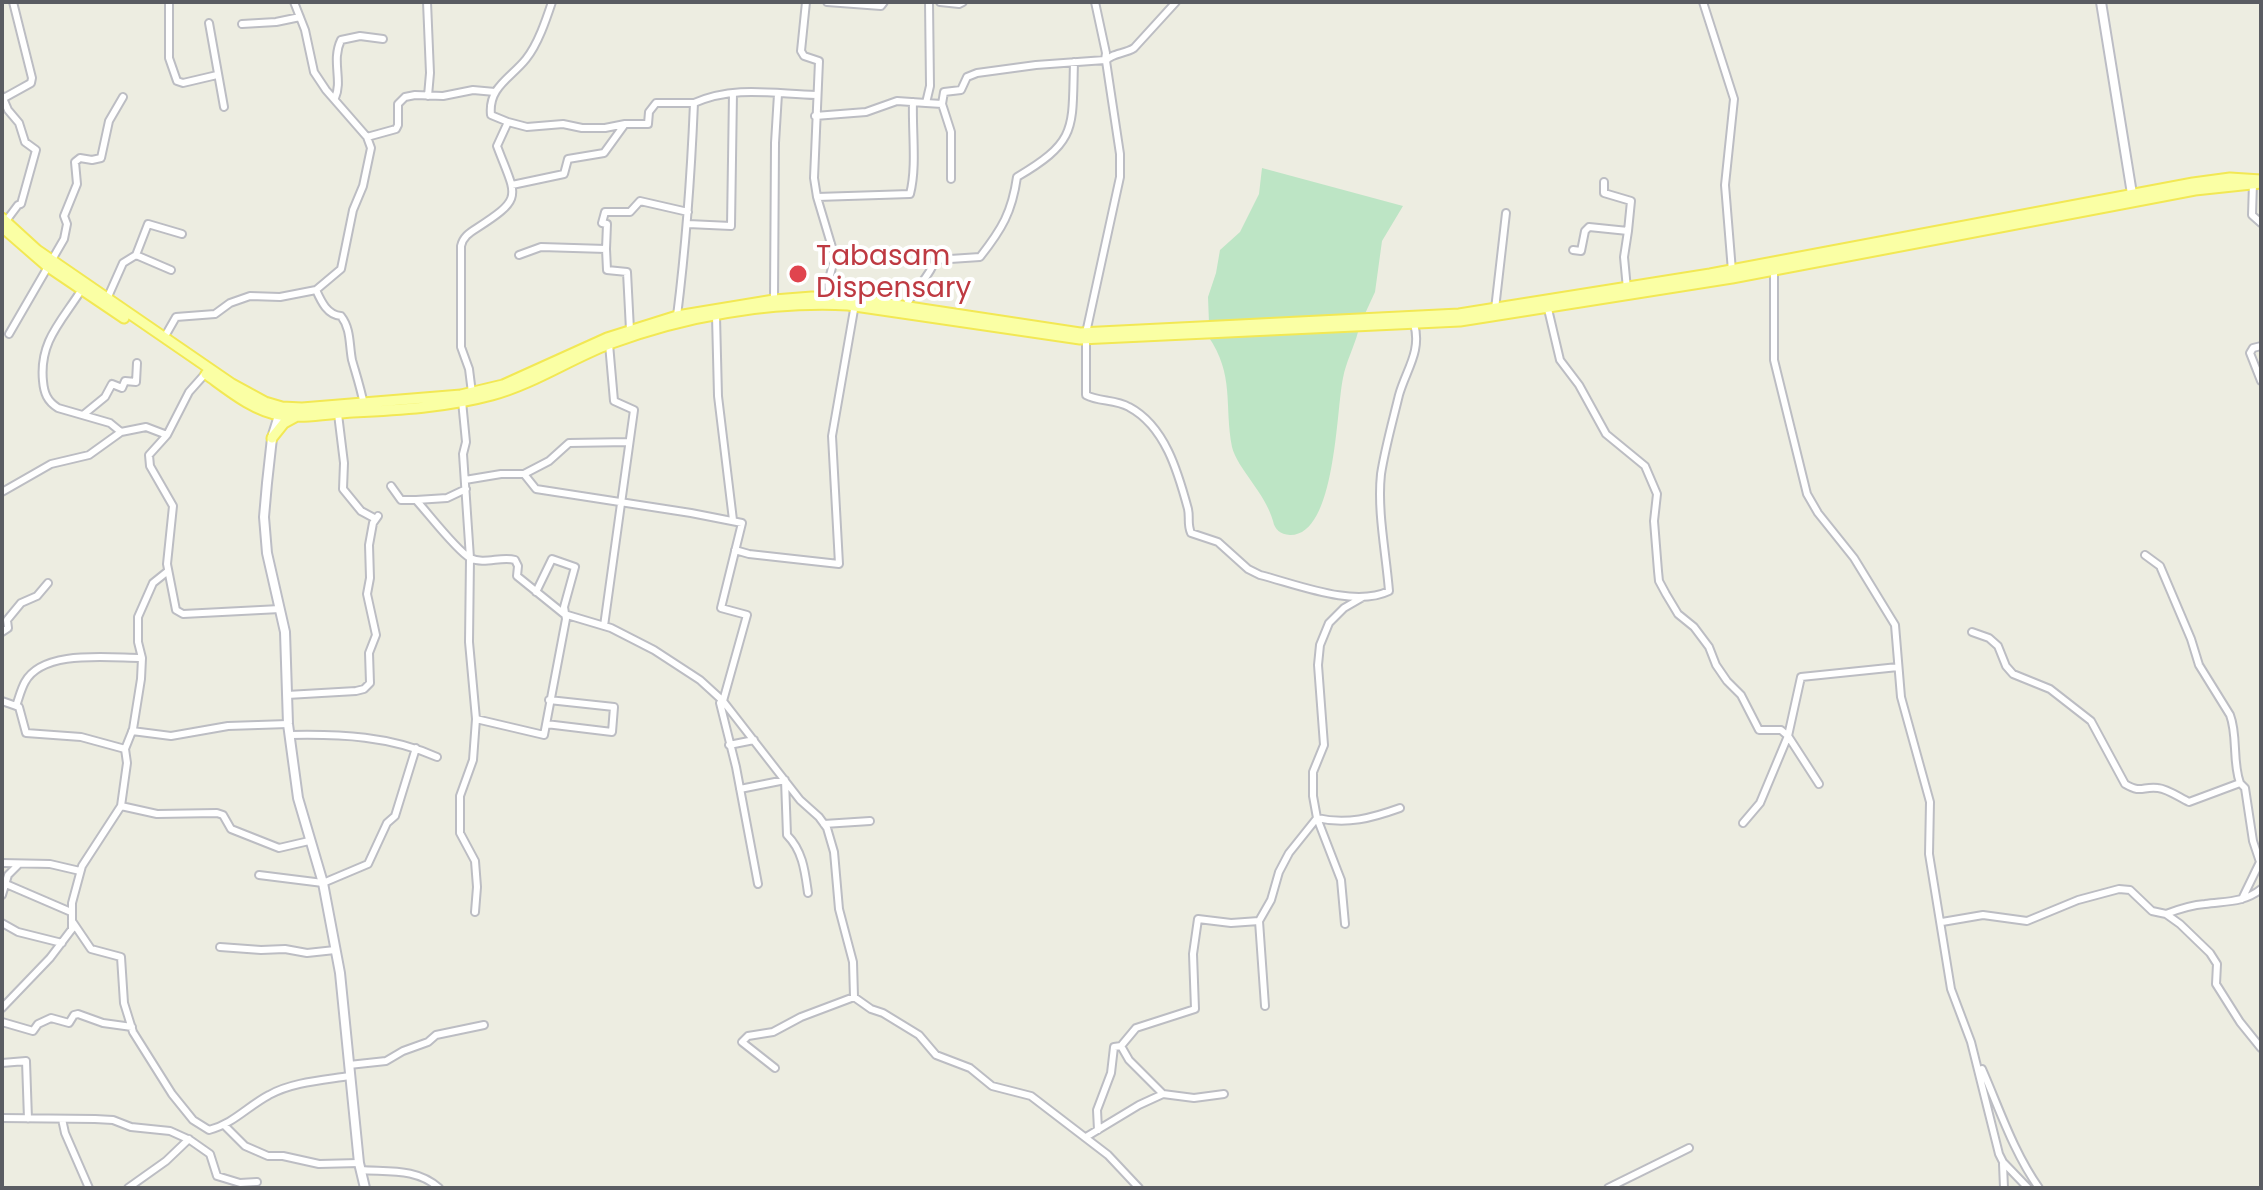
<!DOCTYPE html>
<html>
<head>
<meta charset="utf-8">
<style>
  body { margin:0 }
  #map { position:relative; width:2263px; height:1190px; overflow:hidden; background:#edede1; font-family:Poppins,sans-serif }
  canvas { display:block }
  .frame { position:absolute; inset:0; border:4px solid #5a5c62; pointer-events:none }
</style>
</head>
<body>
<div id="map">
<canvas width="2263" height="1190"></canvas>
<div class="frame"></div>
</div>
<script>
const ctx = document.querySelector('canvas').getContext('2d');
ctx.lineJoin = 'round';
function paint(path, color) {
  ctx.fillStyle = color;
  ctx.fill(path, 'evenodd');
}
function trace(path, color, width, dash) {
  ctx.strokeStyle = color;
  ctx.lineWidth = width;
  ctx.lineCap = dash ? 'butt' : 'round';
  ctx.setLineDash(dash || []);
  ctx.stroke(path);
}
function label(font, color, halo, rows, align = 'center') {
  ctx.font = font + ' Poppins,sans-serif';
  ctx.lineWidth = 8;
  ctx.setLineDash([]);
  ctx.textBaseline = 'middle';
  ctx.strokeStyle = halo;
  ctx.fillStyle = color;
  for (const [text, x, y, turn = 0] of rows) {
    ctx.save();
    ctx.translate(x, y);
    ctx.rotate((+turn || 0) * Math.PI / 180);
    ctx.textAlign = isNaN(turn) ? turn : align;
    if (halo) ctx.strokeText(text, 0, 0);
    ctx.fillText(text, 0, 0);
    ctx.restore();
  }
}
paint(new Path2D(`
  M1262,168L1403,206L1382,241L1375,292L1363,318L1209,323L1208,297L1216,273L1220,250L1240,232L1259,194Z
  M1358,332C1354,347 1346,362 1343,378C1336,410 1336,536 1290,535C1280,534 1275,530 1273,521C1266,494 1237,468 1232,447C1224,405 1235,375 1208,336Z`), '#bde5c5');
const street = new Path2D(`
  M169,2V58L177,81L183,83L217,75
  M427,2L430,73L428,96
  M806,2L801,51L804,56L819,61L814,178L817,197L834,254C834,271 825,278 830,297
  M827,2L881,6L884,2
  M940,2L959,4L963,2
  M1176,2L1134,48C1125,54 1111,53 1106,61L1120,154V177L1086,333V395C1099,402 1115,399 1129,407C1165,426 1178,472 1188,509C1190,518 1187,524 1191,533L1218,542L1248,569L1260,575C1296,584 1354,608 1389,591C1386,553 1377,511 1381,474C1385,448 1393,420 1399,395C1406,370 1422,351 1414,324
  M1703,2L1734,99L1725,185L1732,271
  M209,23L224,107
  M242,24L276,22L300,17
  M2,96L8,110L19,123L25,142L36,150L21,204L18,205L6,221
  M335,98C343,80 331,61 341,40L360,36L383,39
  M2,99L31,83L32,78L13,2
  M926,103L942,104L944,92L961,90L967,77L977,73L1036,65L1105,60L1106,53L1095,2
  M942,104L951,132V179
  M815,116L866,112L897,101L926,103L930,86L929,2
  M508,122L527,127L563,124L582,128H605L625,124
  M367,137L396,129L398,125V104L405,97L415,95L443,96L473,90L495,92
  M2253,183L2252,215L2261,223
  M512,185L564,174L568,159L604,153L625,124H648L649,112L656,103H694
  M817,197L910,194C917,167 912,132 913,102
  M688,224L731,226L733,93
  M606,249L607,270L627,272L630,330
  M1573,250L1581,251L1585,231L1589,227L1628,231L1631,201L1604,193V182
  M136,255L171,270
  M519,255L541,247L606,249L607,224L602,223L605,212H630L640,201L688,212
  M1774,266V360L1807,494L1818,513L1854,558L1895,625L1901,697L1930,802L1929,854L1951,989L1971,1042L1999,1154L2003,1162L2028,1188
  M82,289C62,321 39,341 43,381C44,393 47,401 58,408L110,423L121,432
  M1627,289L1624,257L1628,231
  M316,290C321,301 327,315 341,316C351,329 349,344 352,360C356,374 361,389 364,405
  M107,299L123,263L136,255L148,224L182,234
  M774,300L775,143L778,94
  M906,306C914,289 930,277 935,260L980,257C1002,229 1012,212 1017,177C1078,141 1072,129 1074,62
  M1495,309L1506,213
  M1548,309L1560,360L1579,385L1606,434L1645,466L1657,494L1654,521L1658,571L1659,581L1666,594L1678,614L1694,627L1709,647L1716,665L1727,681L1741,695L1759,730H1781L1788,736L1819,784
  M677,316C686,245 691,175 694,103C735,85 774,94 816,95
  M716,316L718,396L733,520
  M9,334L64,239L67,224L64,216L77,184L75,162L80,158L92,160L101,158L109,121L123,97
  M164,338L176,317L215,314L230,303L250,296L280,297L316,290L341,269L353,210L363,186L371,148L367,137L326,90L314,72L305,30L294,2
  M2261,346L2253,348L2250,353L2261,381
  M205,374L189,392L167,435L149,455L150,466L173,506L167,564L176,610L183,614L280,609
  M472,393L469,369L461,347V246C463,237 469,233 477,228C525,197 516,197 497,146L508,122L491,115C488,87 511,78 526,59C538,44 546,20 552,2
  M462,401L466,442L463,454L470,558L469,642L476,719L473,760L460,796V833L475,861L477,887L475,912
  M338,414L344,463L343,489L361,511L374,518
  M83,415L105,397L112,384L122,388L125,381L136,382L137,363
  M524,474L536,489L691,513L742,523L721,608L747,615L723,701L720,703L736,767L758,884
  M465,480L501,474H524L549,461L569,443L629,442
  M391,486L401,500H416C428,513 456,550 470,558C484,565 501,556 515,560L518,566L517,576L564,614L611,628L654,650L700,680L723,701L800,800L819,817L827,828L834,852L839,909L853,962L854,997L871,1009L883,1013L919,1035L936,1055L970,1068L992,1086L1031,1096L1108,1155L1139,1188
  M2,492L51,464L89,455L121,432L146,427L167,435
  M416,500L447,498L466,489
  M735,550L749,554L839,564L832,436L855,304
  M2145,555L2160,566L2191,639L2199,665L2230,715C2238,736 2232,761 2240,783
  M168,571L153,583L138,617V642L142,658L141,679L133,729L125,749L127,763L121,806L157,814L217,813L223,815L231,829L279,848L309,841
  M604,626L634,410L614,401L609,344
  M2,632L8,628L7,620L21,603L37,596L48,583
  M1972,632L1989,638L1998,646L2006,666L2013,674L2050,689L2091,721L2125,784C2142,794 2142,786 2158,788C2168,789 2180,798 2189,802L2240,783L2245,788L2253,841L2260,862L2242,899
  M287,695L356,691L364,689L370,683L369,653L376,635L367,594L370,578L369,545L373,523L378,516
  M2,701L19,707L26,733L81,737L125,749
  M16,706C19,698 21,689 25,682C43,649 109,658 142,658
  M476,719L544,735L566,619L564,607L575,567L552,559L536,592
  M546,724L612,732L614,707L549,700
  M132,731L171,736L228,726L288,724
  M290,735C341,734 390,736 437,757
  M729,745L754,740
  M740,789L785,780L787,835C803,851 805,872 808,893
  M1743,823L1760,803L1788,736L1801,677L1898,667
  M824,824L870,821
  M2,863L50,864L80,871
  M259,875L323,883L368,864L387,823L395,816L416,748
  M6,884L71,912
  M2,895L8,875L19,864
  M2166,914C2179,909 2191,905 2205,904C2225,901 2244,903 2261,889
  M72,921L91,949L121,957L124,1003L133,1032L172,1094L193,1120L209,1130C233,1124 248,1106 269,1095C292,1082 324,1080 349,1076
  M1259,921L1265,1006
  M1942,922L1983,915L2027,921L2078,900L2119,889L2130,890L2152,911L2166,914L2180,924L2210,953L2217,964L2216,984L2240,1022L2261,1048
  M2,923L18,932L62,943
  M1345,924L1341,880L1317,818L1313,796V772L1324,745L1318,665L1320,645L1329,623L1344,608L1363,597
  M220,947L261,950L285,949L307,953L335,950
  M2,1008L50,958L72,929V903L82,866L121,806
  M2,1022L33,1031L38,1024L51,1018L69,1023L74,1015L78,1014L103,1023L132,1027
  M2,1063L26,1061L28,1119
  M349,1065L386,1061L403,1051L428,1042L436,1035L484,1025
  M775,1068L742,1042L748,1036L773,1032L801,1017L854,997
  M1982,1069C2000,1110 2013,1151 2039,1188
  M1163,1094L1129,1060L1121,1046L1136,1028L1195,1009L1193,954L1198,919L1231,923L1259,921L1271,900L1279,872L1289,853L1317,818C1347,825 1372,818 1400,808
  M2,1118L95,1119L113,1120L131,1127L170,1131L190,1140L210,1154L217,1176L240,1183L257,1182
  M62,1119L65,1133L89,1188
  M224,1125L245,1146L268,1156H283L319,1164L359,1163
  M1098,1130L1097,1110L1111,1073L1114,1047L1121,1046
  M1086,1137L1139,1105L1163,1094L1194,1098L1224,1094
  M2003,1164L2004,1188
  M361,1170C389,1172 417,1168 439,1188
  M128,1188L166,1161L189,1139
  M1608,1188L1689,1148`);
const secondary = new Path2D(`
  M2101,2L2133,200
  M281,409L272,438L267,483L264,517L267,553L285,632L288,724L298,798L323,883L340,973L359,1163L365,1188`);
const primary = new Path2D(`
  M2,218L37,250L232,384L265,402L282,407L302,408L461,395L503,385L607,338L677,316L774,300L812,297L856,299L1080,333L1459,314L1710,274L2193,183L2230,178L2261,180
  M2,227L47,266L124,318
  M206,374C227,389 253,411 280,415C301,419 331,413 353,412C398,410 448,407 492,395C533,384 570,359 609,344C684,316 769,301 848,305L1080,339L1460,321L1732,278L2195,190L2261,183
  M272,438L284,423L295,417`);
trace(street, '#bcbdc3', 10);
trace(secondary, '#bcbdc5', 12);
trace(primary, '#f2e854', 13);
trace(street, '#fff', 6);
trace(secondary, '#fff', 8);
trace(primary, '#faffa4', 9);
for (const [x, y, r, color] of [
  [798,274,10,"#e0444e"]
]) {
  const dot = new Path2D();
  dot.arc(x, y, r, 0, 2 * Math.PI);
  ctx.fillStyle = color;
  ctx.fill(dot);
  trace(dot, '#fff', 3);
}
label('28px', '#be3a42', '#fff', [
  ["Tabasam",816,258],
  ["Dispensary",816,290]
], 'left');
</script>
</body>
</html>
